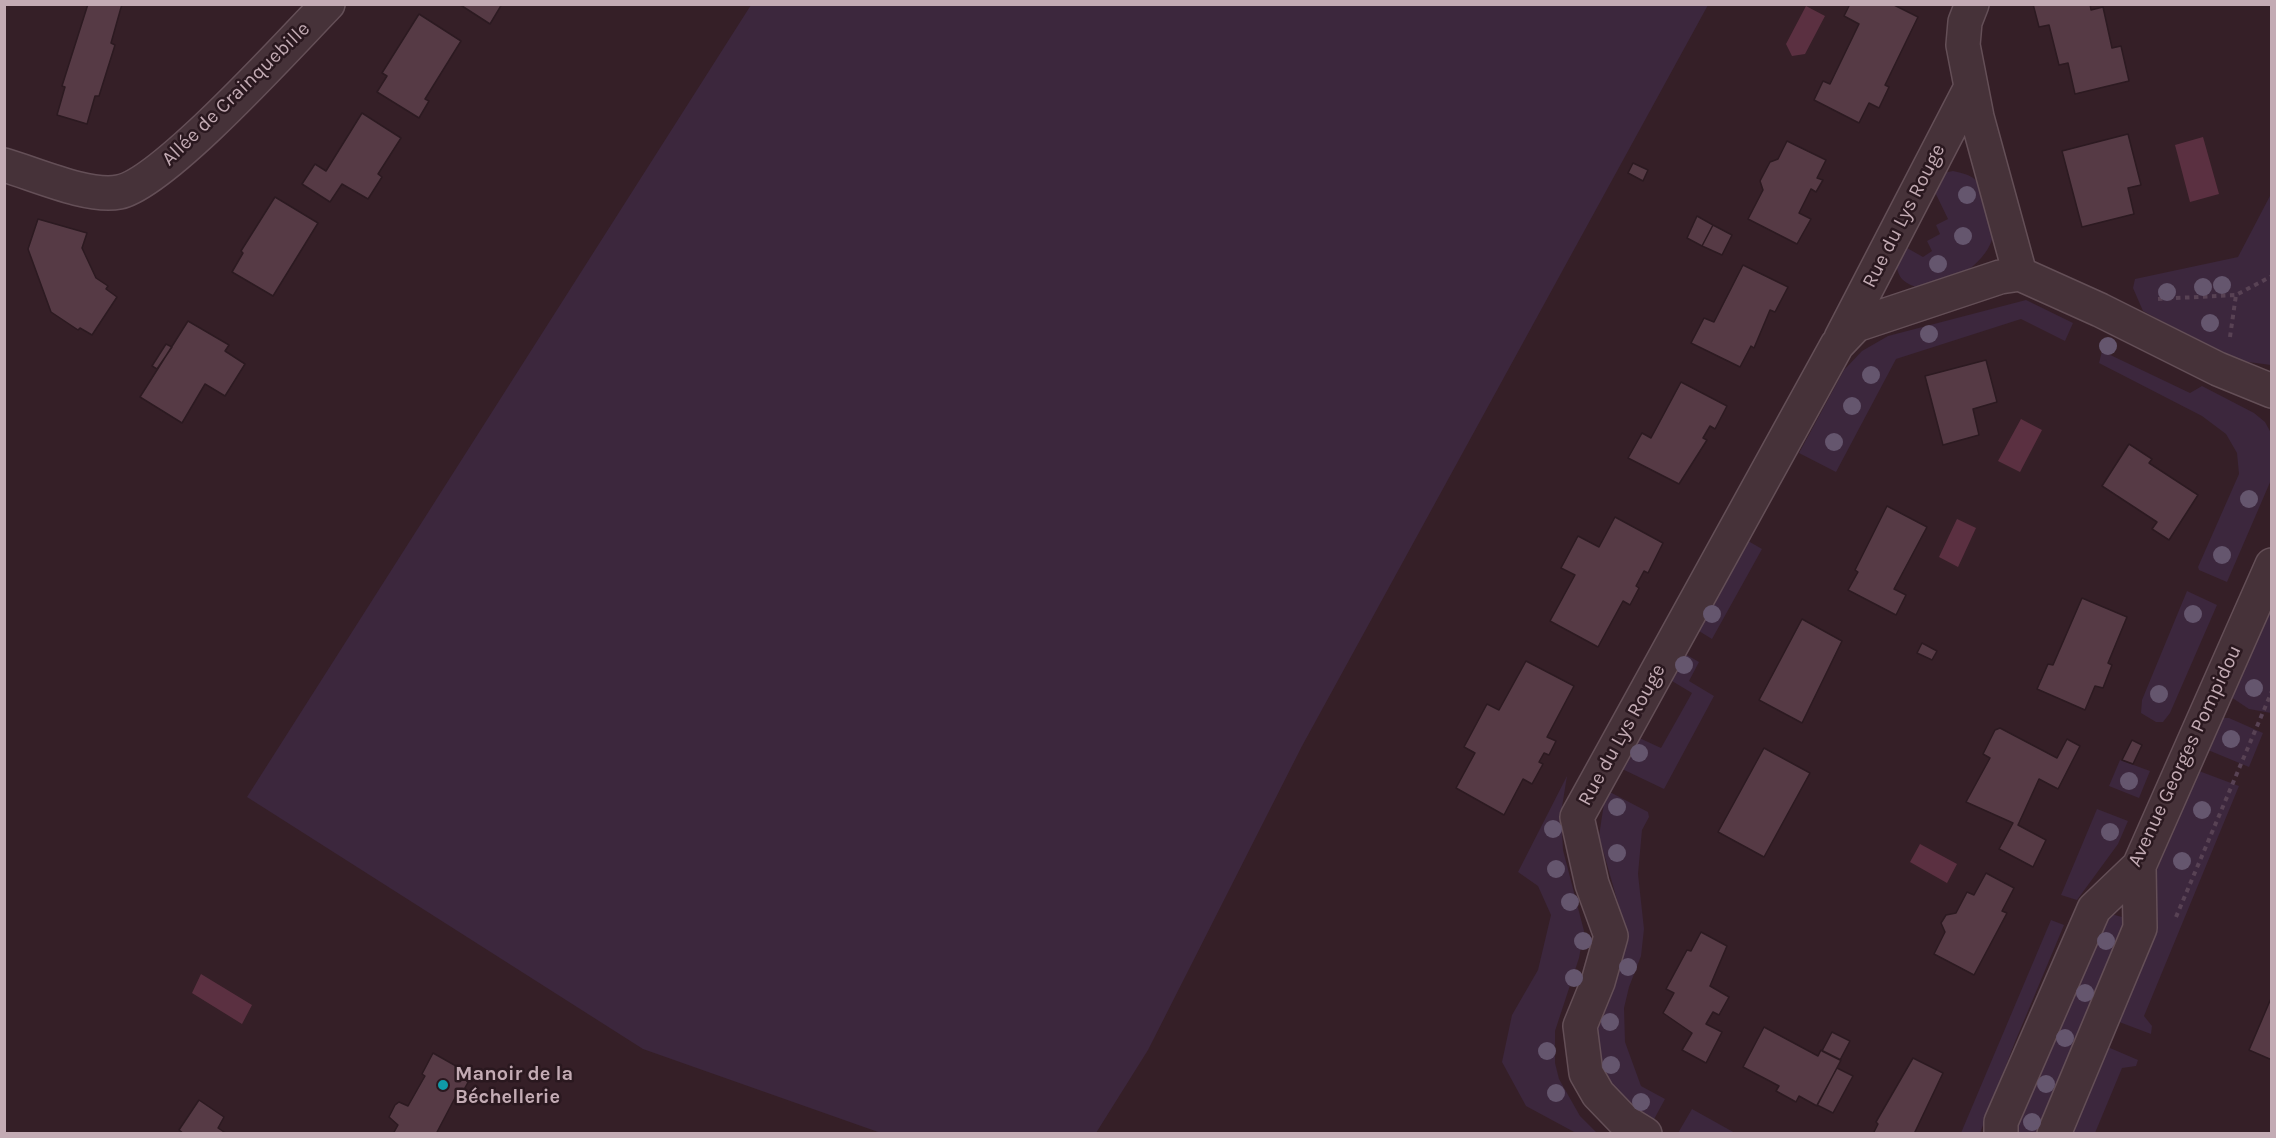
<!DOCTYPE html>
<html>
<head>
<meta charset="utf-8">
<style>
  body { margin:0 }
  #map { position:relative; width:2276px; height:1138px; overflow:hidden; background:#351f27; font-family:Karla,sans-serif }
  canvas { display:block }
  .frame { position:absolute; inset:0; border:6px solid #c3abb4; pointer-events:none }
</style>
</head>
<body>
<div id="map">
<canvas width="2276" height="1138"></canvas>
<div class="frame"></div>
</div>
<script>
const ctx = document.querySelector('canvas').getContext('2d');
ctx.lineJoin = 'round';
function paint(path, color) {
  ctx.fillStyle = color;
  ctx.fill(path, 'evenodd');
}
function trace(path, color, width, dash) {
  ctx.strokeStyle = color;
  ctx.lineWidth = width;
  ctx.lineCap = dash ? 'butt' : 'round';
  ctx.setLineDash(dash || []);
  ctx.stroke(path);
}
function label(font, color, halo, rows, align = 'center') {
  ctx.font = font + ' Karla,sans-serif';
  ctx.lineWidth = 5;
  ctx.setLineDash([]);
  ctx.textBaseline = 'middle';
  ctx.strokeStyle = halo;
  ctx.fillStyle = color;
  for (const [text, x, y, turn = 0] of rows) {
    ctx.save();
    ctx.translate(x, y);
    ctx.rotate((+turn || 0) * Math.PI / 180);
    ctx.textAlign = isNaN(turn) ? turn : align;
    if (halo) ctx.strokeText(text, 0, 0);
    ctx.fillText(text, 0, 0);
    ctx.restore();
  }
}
paint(new Path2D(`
  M751,5H1708L1302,746L1148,1050L1096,1133H881L643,1049L247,797Z
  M1953,171C1978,176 1979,181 1985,204C1988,212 1994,226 1993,235C1989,266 1927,305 1902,279C1898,275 1897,267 1895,262L1900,244L1923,257L1932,251L1927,241L1940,234L1936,225L1948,219L1932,186L1943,173Z
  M2271,194V365L2233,360L2143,311L2133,288L2135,279L2238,257Z
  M2026,300L2073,323L2065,341L2021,319L1896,359L1836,472L1799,453L1844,370L1862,351L1888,336Z
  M2102,351L2190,393L2202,386L2254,413L2265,422L2271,433V480L2227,582L2199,570L2198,567L2239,474L2237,453L2226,434L2202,416L2099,363Z
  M1743,538L1762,549L1712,639L1694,628Z
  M2187,591L2217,605L2170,713L2163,722H2156L2141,713L2142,700Z
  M2271,600V713L2249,709L2231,697Z
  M1680,651L1699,662L1689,681L1714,696L1664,789L1618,767L1635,736L1661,748L1692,693L1667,678Z
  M2220,718H2229L2263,733L2249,767L2208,750Z
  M2120,760L2150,771L2139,798L2109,786Z
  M2199,771L2239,786L2144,1016L2152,1026L2151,1034L2114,1020L2160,860Z
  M1567,776L1561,813L1563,850L1584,931L1579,958L1555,1031V1063L1559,1079L1580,1116L1597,1133H1576L1526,1106L1502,1062L1512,1015L1538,970L1551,915L1538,886L1518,872Z
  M1606,790L1648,812L1649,817L1642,830L1638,874L1644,929L1641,956L1629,987L1624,1008L1625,1042L1641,1086L1665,1099L1652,1123L1619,1104L1594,1055L1599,1013L1622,935L1619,907L1599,836Z
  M2097,809L2128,821L2118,844L2077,900L2061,895Z
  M2111,914L2122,917L2126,922L2040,1133L2011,1134L2103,917Z
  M2051,920L2064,925L2015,1042L1980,1133H1961Z
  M2103,1045L2138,1060L2136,1066L2122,1068L2095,1133L2065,1134Z
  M1692,1109L1735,1133H1678Z`), '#3c273d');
paint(new Path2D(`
  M1806,6L1825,16L1805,54L1792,56L1786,44Z
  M2203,137L2219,194L2190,202L2175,145Z
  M2021,419L2042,430L2020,472L1998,461Z
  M1957,519L1976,528L1958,567L1939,557Z
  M1920,844L1957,864L1947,883L1910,862Z
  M201,974L252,1005L242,1024L192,993Z`), '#5b3041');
const building = new Path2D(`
  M88,4H122L111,43L115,45L99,96H95L87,124L57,115L65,87L62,86Z
  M459,4H502L490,24Z
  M1850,4H1892L1918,17L1885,85L1889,87L1879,108L1869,103L1859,123L1814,100L1823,81L1830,84L1859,24L1844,16Z
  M2033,4H2090L2091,10L2103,7L2112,48L2121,46L2129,81L2075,94L2068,63L2059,65L2049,25L2039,27Z
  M419,14L461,41L425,99L429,101L419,118L377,92L387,76L382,73Z
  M362,113L401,138L378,174L382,177L368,199L342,184L330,202L302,184L315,164L326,171Z
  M2128,134L2141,185L2128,188L2134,214L2082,227L2062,151Z
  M1787,141L1826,160L1817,178L1823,180L1816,192L1811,189L1799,213L1811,219L1797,244L1748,219L1763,190L1760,181L1770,162L1778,159Z
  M1633,163L1648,170L1643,181L1628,173Z
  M275,197L318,223L273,296L232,272L243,253L241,251Z
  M1697,216L1713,225L1702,246L1687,238Z
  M38,219L87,233L82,248L96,278L108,286L106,289L117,297L92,335L80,328L78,330L51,312L28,249Z
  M1713,225L1732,235L1722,255L1702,246Z
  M1743,265L1788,287L1775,312L1770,310L1754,348L1751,346L1740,367L1691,343L1704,318L1714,322Z
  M188,321L229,345L225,351L245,364L225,396L205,384L182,423L140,397Z
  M166,344L172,347L157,369L152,366Z
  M1986,360L1997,402L1973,409L1979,435L1943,445L1925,376Z
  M1681,382L1727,406L1715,429L1710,426L1703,438L1707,440L1679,484L1628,458L1642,433L1651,438Z
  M2129,444L2152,459L2149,463L2198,495L2169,540L2152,529L2157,522L2102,486Z
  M1887,506L1927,527L1894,589L1906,595L1896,615L1848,590L1858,572L1855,570Z
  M1615,517L1663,543L1648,573L1644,571L1636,586L1639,588L1630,605L1623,601L1598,647L1550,621L1575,575L1561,568L1578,536L1599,547Z
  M2082,598L2127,617L2108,663L2112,665L2103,688L2095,686L2085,710L2037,689L2048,664L2053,665Z
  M1802,619L1842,641L1802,723L1759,700Z
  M1922,643L1937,651L1932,660L1917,653Z
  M1526,661L1574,686L1547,737L1556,741L1549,755L1544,753L1539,762L1543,764L1532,784L1523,779L1504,815L1456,788L1475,753L1464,747L1487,704L1499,710Z
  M2000,728L2057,758L2067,739L2080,746L2058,789L2039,779L2018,825L2046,840L2033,867L1999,849L2013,823L1966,802L1990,758L1983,754L1995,730Z
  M2132,740L2142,745L2133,764L2122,760Z
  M1764,748L1810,773L1764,857L1718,832Z
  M1986,873L2014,888L2002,911L2007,913L1974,975L1934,954L1945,932L1941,923L1946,915L1956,913L1967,892L1974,895Z
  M1701,932L1727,946L1710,986L1729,997L1719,1015L1713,1012L1706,1024L1722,1032L1706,1063L1682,1050L1692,1033L1663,1013L1674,993L1666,989L1687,950L1691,951Z
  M2272,996V1060L2249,1050Z
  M1764,1027L1818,1056L1821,1050L1841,1060L1817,1106L1799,1096L1796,1102L1776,1091L1779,1086L1743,1067Z
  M1832,1032L1850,1041L1840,1060L1822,1051Z
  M433,1053L472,1075L461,1095L457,1094L436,1134H393L398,1125L389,1117L395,1105L399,1102L408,1106L425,1076L422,1074Z
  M1913,1058L1943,1073L1914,1134H1873L1878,1124L1876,1122Z
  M1837,1068L1853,1076L1833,1113L1817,1105Z
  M199,1100L224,1117L218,1128L227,1134H184L179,1130Z`);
paint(building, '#563a45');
trace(building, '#2c1a21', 1.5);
const street = new Path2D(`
  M1972,4L1965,22L1963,45L1977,117L2020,274
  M4,165C35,174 88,198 119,192C163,184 291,42 328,4
  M1841,338L1971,87
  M1645,1134L1624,1121L1598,1094L1586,1073L1580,1026L1598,982L1611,936L1592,884L1577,817L1837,345L1856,325L2000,277L2020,274L2100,310L2218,369L2272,391
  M2001,1134V1122L2094,909L2139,866L2272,565
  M2054,1134L2140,928L2139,866`);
trace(street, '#644f57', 36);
trace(new Path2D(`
  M2158,299L2236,295
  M2230,337L2236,295L2272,276
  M2176,917L2272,691`), '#584254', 4, [4.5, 4.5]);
trace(street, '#463239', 33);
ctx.fillStyle = '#65566e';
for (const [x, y] of [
  [1967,195],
  [1963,236],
  [1938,264],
  [2222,285],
  [2203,287],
  [2167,292],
  [2210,323],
  [1929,334],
  [2108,346],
  [1871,375],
  [1852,406],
  [1834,442],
  [2249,499],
  [2222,555],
  [1712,614],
  [2193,614],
  [1684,665],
  [2254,688],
  [2159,694],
  [2231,739],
  [1639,753],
  [2129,781],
  [1617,807],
  [2202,810],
  [1553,829],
  [2110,832],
  [1617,853],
  [2182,861],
  [1556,869],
  [1570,902],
  [1583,941],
  [2106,941],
  [1628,967],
  [1574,978],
  [2085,993],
  [1610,1022],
  [2065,1038],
  [1547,1051],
  [1611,1065],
  [2046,1084],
  [1556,1093],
  [1641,1102],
  [2032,1122]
]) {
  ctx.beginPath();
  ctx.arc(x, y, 9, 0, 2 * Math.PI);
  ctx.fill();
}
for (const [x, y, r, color] of [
  [443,1085,6,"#0f9aa8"]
]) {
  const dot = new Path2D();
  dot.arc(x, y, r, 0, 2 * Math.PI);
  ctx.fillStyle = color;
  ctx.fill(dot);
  trace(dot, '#2a181f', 2);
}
label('20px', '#c3abb4', '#2a181f', [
  ["Allée de Crainquebille",236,94,-44],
  ["Rue du Lys Rouge",1904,216,-63],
  ["Rue du Lys Rouge",1622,735,-61],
  ["Avenue Georges Pompidou",2185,756,-65]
]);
label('bold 20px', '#c3abb4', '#2a181f', [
  ["Manoir de la",455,1074],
  ["Béchellerie",455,1097]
], 'left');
</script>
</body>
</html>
